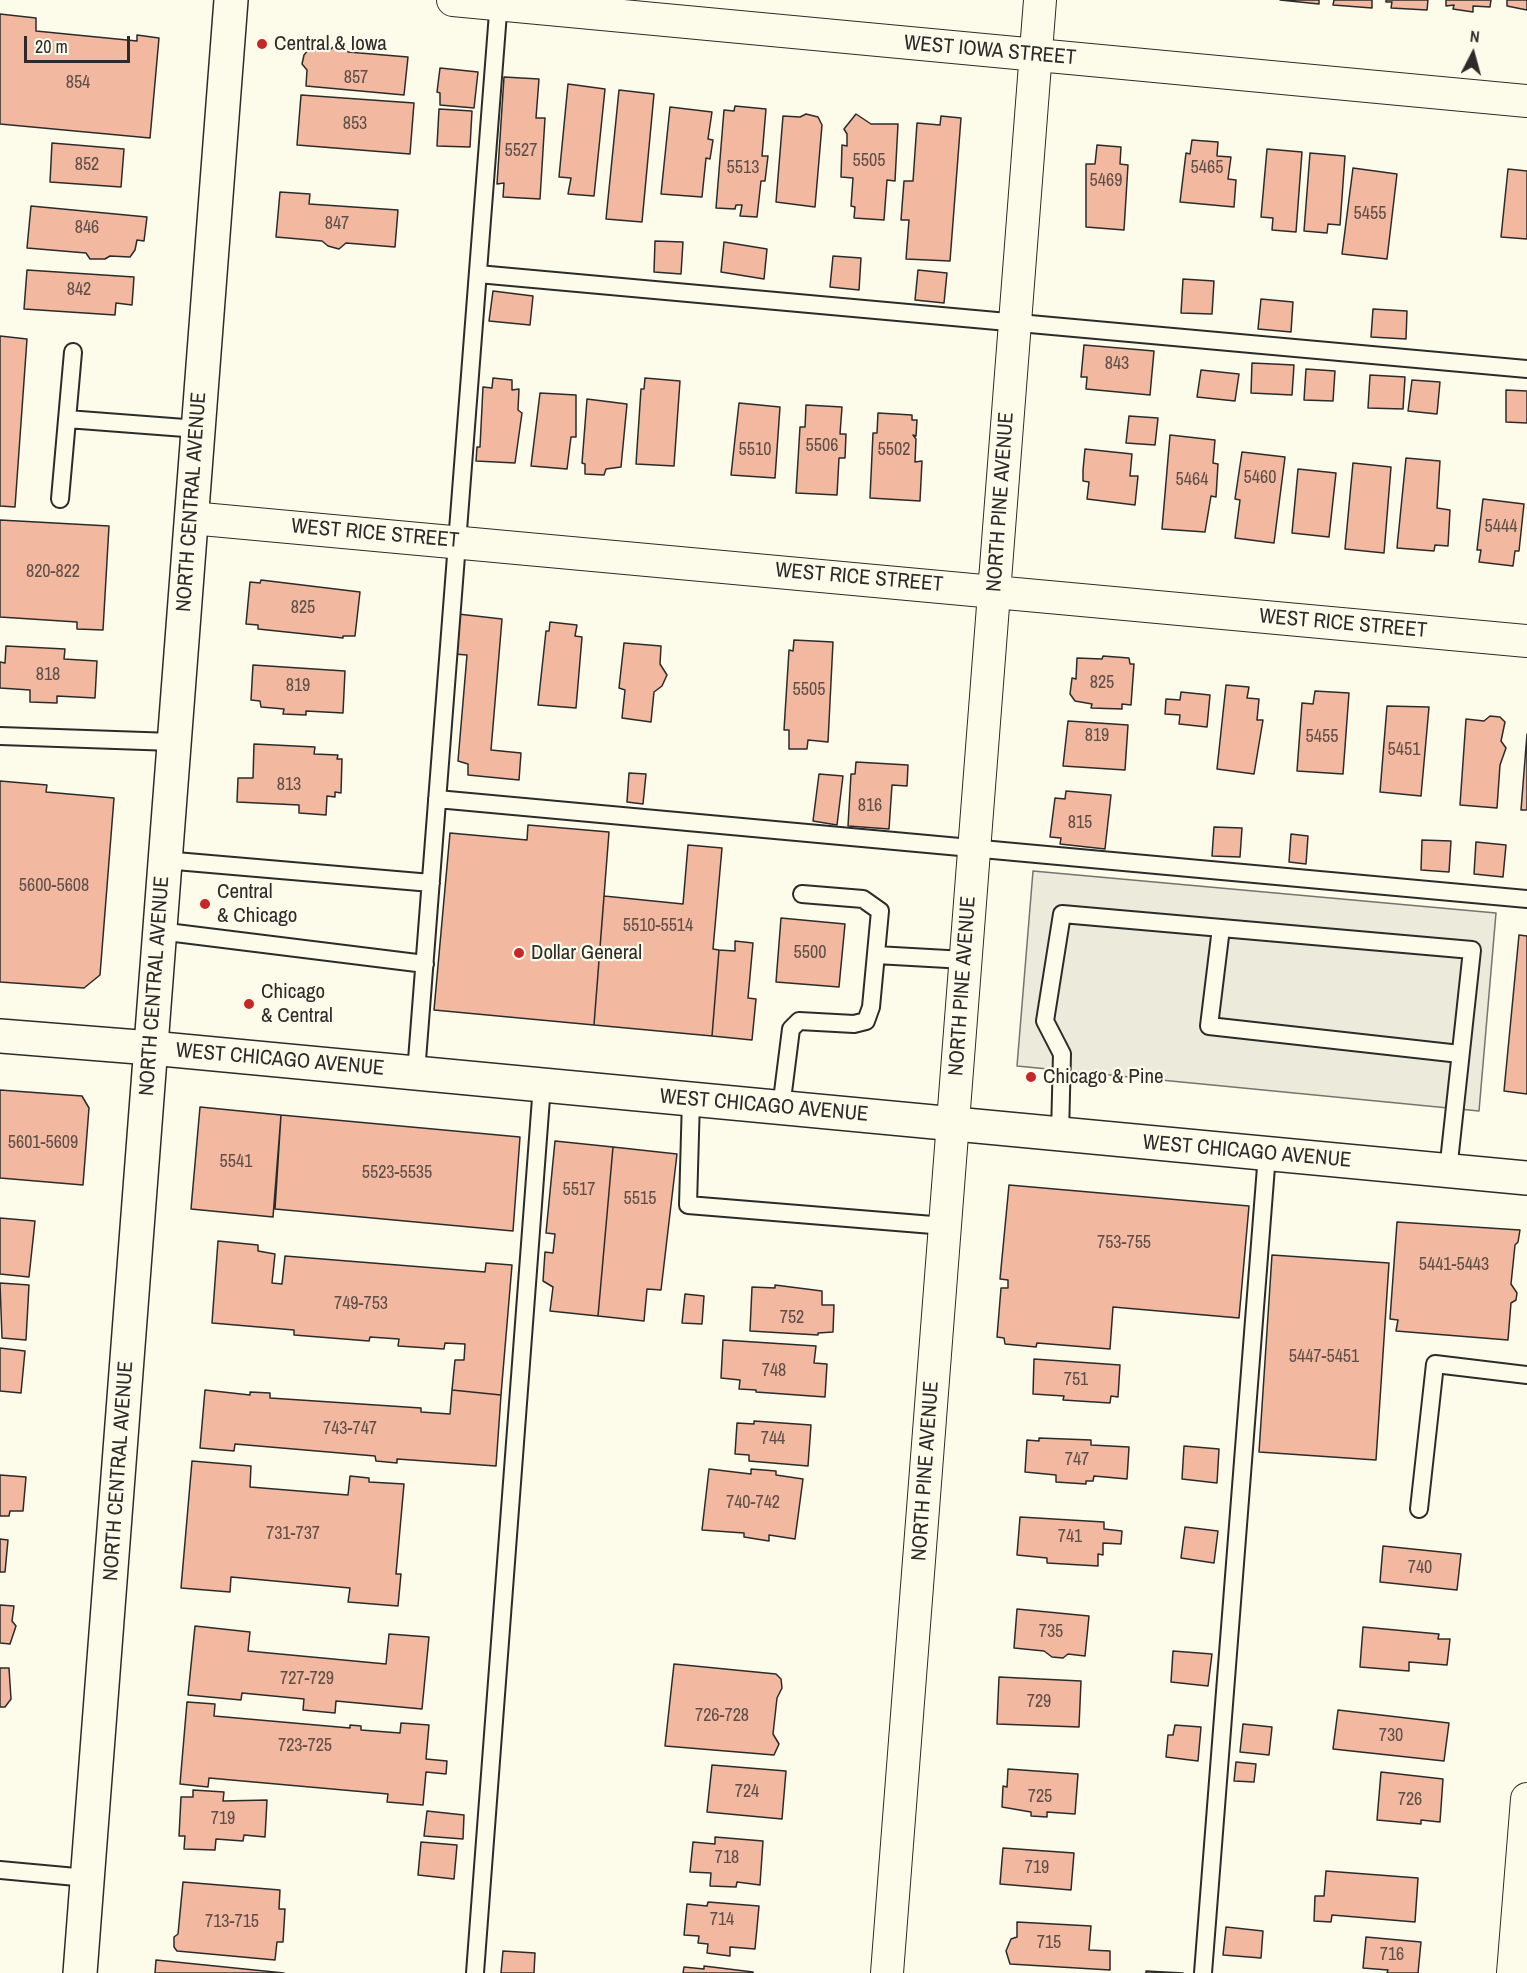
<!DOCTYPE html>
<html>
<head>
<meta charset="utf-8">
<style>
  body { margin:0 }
  #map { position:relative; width:1527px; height:1973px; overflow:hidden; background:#fdfbea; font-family:"Archivo Narrow",sans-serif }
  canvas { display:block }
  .north { position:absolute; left:1443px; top:24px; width:60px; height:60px; -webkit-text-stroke:4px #fdfbea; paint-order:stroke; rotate:6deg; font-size:16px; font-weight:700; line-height:24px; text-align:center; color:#2b2b2b }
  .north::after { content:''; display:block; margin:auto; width:21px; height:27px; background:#2b2b2b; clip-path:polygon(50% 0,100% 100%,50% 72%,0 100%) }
  .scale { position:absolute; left:24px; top:36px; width:106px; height:27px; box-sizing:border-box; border:3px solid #2b2b2b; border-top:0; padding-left:8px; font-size:18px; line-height:21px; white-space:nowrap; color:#2b2b2b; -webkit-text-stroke:4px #fdfbea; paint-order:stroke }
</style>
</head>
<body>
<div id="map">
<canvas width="1527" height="1973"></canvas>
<div class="north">N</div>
<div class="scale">20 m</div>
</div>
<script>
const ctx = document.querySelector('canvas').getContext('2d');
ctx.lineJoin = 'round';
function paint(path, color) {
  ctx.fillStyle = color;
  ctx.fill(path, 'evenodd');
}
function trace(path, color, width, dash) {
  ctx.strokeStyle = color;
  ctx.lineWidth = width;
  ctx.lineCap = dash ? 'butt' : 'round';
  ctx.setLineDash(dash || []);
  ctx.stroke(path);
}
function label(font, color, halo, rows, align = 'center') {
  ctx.font = font + ' "Archivo Narrow",sans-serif';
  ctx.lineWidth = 4.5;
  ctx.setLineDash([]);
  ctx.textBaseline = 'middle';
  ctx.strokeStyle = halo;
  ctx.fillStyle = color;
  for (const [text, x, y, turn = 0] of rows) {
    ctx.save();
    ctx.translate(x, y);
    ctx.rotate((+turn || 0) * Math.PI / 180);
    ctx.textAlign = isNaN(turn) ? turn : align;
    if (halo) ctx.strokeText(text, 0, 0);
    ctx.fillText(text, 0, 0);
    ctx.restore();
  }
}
const parking = new Path2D(`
  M1033,871L1496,913L1479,1111L1017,1066Z`);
paint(parking, '#eceadb');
trace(parking, '#74746e', 1.5);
const building = new Path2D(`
  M1280,0H1319V4Z
  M1334,0H1372V8L1333,5Z
  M1386,0H1428L1427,10L1391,8L1392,2H1386Z
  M1446,0H1491L1490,7L1473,6V12L1453,9L1454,5L1446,6Z
  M1507,0H1527V10L1507,6Z
  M0,14L36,18V31L137,41V35L159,38L150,138L0,124Z
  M334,46L345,47L348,52L408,57L404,95L306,86L307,70L302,64L304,55L309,49L330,50Z
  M440,68L478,72L474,108L440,105V93L437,92Z
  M504,77L539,79L536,118H545L540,199L503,197L504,183L497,184Z
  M568,84L605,89L594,196L568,194L571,178L559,177Z
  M619,90L654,94L642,222L606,219Z
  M301,95L414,103L410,154L297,145Z
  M735,106L766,109L762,156H768L765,181H761L757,217L740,216L742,205H736L735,209L716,208L724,110L734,111Z
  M670,107L712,112L708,139L713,140L710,159L706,158L702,197L661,194Z
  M439,109L472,111L470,147L437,146Z
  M806,114L818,117L822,125L815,207L776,202L783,116L800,117Z
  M856,114L871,124H898L895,181L887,180L884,220L854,218L855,207L851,206L853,178L841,177L842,145L847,146V134L844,129Z
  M941,116L961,118L950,261L906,259L909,220H901L904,181H913L917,123L940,125Z
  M1192,140L1218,142L1217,156L1231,157L1228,179L1236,180L1234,207L1180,202L1186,153L1190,154Z
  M52,143L124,149L121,187L50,182Z
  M1097,145L1121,147L1120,164L1128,165L1124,230L1086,227V164H1095Z
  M1267,149L1302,152L1296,232L1272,230L1273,218L1261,217Z
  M1310,153L1345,156L1340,225L1328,224L1327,233L1304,231Z
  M1353,168L1397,174L1387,259L1342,254Z
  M1508,169L1527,171V239L1501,237Z
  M280,192L310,194L309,204L398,210L395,247L346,243L339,249L328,246L322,241L276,237Z
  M31,206L147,217L144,241L137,240L135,250L130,257L110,256L105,259H90L86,253L27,248Z
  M655,241L683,242L681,274L654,272Z
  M724,242L767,249L764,279L721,272Z
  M833,256L861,258L859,290L830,287Z
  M27,270L134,277L132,305L116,303L115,315L24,309Z
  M918,270L947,273L944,303L915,300Z
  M1183,279L1214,281L1212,314L1181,313Z
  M493,291L533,296L530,325L489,321Z
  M1261,299L1293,302L1291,332L1258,329Z
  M1373,309L1407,311L1406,339L1371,337Z
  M0,336L27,339L15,507L0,506Z
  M1084,345L1154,351L1150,395L1086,389L1087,377H1081Z
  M1252,363L1294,365L1292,395L1251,393Z
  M1306,369L1335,371L1333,401L1304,400Z
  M1201,370L1239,374L1235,401L1197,397Z
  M1370,375L1405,377L1403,409L1368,408Z
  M493,378L512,380V390L519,389L518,410L522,413L515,463L476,461L477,447H480L483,387L492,388Z
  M645,378L680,381L674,466L636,464L641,389H644Z
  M1412,380L1440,382L1437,414L1408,411Z
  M1506,390L1527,391V423L1506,422Z
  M540,393L576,395V437H571L567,469L531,466Z
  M587,399L627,404L621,467L606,469L604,475L585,474V464L582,463Z
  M739,403L780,407L775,478L731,475Z
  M806,405L842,407L840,434H846L845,458H839L837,495L796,493L800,427H805Z
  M878,413L912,415V420H917L916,436L913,435L916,439L915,462L922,461L920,501L870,498L873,433H877Z
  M1129,416L1158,418L1155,445L1126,443Z
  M1170,435L1215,440L1213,463L1218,464L1216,497L1211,496L1205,532L1162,529Z
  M1085,449L1132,454L1130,476H1138L1135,505L1087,499L1089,482L1083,481V470Z
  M1242,452L1285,457L1274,543L1235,538L1240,500L1235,499Z
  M1406,458L1440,461L1437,508L1450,510L1448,546L1435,545L1434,551L1397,548Z
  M1353,463L1391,467L1384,553L1345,549Z
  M1298,469L1336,473L1329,537L1292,533Z
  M1483,499L1524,504L1519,551H1515L1513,566L1479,562L1481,550H1477Z
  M0,520L109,526L103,630L77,629V622L0,617Z
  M261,580L360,592L355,636H343V638L258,629V625L246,624L250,582L260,583Z
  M458,614L502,619L491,750L521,753L519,780L468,775V764L458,761L467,655L454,654Z
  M550,622L577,625L575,636L582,637L576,708L538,705L546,631H549Z
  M794,640L833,642L828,742L808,740L807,749H789V730H784L789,650L793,651Z
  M624,643L661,646L660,664L667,675L662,686L654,692L651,722L622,718L625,690L619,688Z
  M6,646L65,649L64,659L97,661L95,698L57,696V703L30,702V690L0,688V662L5,663Z
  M1103,656L1129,658L1130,664H1134L1131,705L1122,704V709L1091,708L1092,704L1075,701L1070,694L1072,678L1076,679L1077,658L1102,659Z
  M253,665L345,671L343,713L306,711V715L283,714L284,709L261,707L260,701L251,700Z
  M1226,685L1249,687L1247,698L1259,699L1257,720H1263L1254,774L1217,769Z
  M1315,691L1349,693L1343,774L1297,771L1302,703L1313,704Z
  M1181,692L1210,695L1207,727L1179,724L1180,715L1165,714L1166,699L1180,700Z
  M1387,706L1429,707L1421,796L1380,792Z
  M1490,716L1500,717L1505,722L1501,741L1506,748L1500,765L1497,808L1460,805L1466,719L1484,721Z
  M1068,721L1128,725L1125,770L1063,766Z
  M1527,734V810H1521Z
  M254,744L315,747L314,754L338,755L337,759H342L341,793L335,792V797L327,796L326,815L299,813V805L237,802L238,778H253Z
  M856,762L908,765L907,786L892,785L889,829L848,826L851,774H855Z
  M629,773L646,774L643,804L627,802Z
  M819,774L843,776L837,825L813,821Z
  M0,781L47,785L46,792L114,798L100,975L84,988L0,982Z
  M1066,791L1111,795L1105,849L1060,844L1061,838L1050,837L1055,798L1065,799Z
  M528,825L609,832L594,1025L434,1010L450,833L527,840Z
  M1214,827L1242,828L1240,857L1212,856Z
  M1291,834L1308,836L1306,864L1289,862Z
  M1422,840L1451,841L1449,872L1421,870Z
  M1476,842L1506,845L1503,877L1474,874Z
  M688,845L722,848L713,949L719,950L712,1036L594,1025L604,896L683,904Z
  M781,918L845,924L839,987L776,982Z
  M1519,935L1527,936V1094L1504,1091Z
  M735,941L753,943L748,998L756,999L752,1040L712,1036L719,950L735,951Z
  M0,1090L82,1096L89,1108L83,1185L0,1178Z
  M200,1107L281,1115L273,1217L191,1209Z
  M281,1115L520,1137L513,1231L275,1209Z
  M555,1141L613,1147L598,1316L550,1311L553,1287L543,1281L545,1252L553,1253L555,1234L546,1233Z
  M613,1147L677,1154L661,1290L647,1289L644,1321L598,1316Z
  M1009,1185L1249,1206L1239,1318L1113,1307L1110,1349L1037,1343L1036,1347L1005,1344L1004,1338L997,1337L1001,1288H1008V1280L1000,1279Z
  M0,1218L35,1221L29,1277L0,1274Z
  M1397,1222L1520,1230L1518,1242L1515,1245L1511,1284L1517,1293L1516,1300L1511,1303L1508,1340L1396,1331L1398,1320L1390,1319Z
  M218,1241L258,1245V1251L275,1254L272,1283L282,1284L285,1256L485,1272L486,1263L512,1265L501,1395L452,1390L455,1360H464L465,1344L445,1343L444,1349L398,1346L399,1339L370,1337L369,1341L294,1335V1330L212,1323Z
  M1272,1255L1389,1263L1376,1460L1259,1452Z
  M0,1283L29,1285L26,1340L2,1338Z
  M775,1285L822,1291V1305H834L833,1332L818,1333V1335L750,1331L752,1287L775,1288Z
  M685,1294L704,1296L702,1324L682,1323Z
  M723,1340L816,1346L814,1363L827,1364L825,1397L756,1392V1390L739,1389L740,1380L721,1378Z
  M0,1348L25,1351L21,1393L0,1391Z
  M1034,1359L1120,1365L1118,1397L1111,1396L1110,1403L1063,1400L1064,1396L1033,1394Z
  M205,1390L250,1395V1392L270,1393V1398L421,1408V1412L450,1414L452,1390L501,1395L496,1466L397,1459V1463L376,1461L375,1456L235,1444L234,1451L200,1448Z
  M754,1421L811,1425L808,1466L749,1461V1455L735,1454L737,1423L754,1424Z
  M1039,1438L1091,1440V1445L1129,1447L1127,1479L1094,1476L1093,1481H1086V1484L1056,1482V1475L1025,1472L1027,1440L1039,1441Z
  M1184,1446L1219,1449L1217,1483L1182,1479Z
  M192,1461L251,1466L250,1487L348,1495L350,1476L369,1478V1482L404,1484L396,1574H401L398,1606L348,1602L350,1588L231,1577L230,1592L181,1588Z
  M709,1469L751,1474V1469L776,1471V1475L803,1479L795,1539L769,1535V1541L744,1537V1533L702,1530Z
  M0,1475L26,1477L23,1511H10L9,1516H0Z
  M1020,1517L1104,1522V1529L1122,1531L1121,1544L1103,1543V1555L1098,1554V1566L1047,1563V1558L1017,1555Z
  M1185,1527L1218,1531L1214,1563L1181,1558Z
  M0,1539L8,1540L5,1572H0Z
  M1383,1546L1461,1554L1457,1590L1380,1582Z
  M0,1605L14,1606L12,1621L16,1626L10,1644L0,1643Z
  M1017,1609L1089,1616L1085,1656L1068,1654L1063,1658L1052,1657L1044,1651L1014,1648Z
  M195,1626L250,1632L248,1651L386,1664L389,1634L429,1637L422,1709L336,1701L335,1713L303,1710L304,1699L242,1693L241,1700L188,1695Z
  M1363,1627L1439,1634L1438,1639H1450L1447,1665L1409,1662V1671L1360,1667Z
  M1173,1651L1212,1654L1208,1686L1171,1682Z
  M674,1664L776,1674L781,1679L782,1688L777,1698L773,1734L779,1744L774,1755L665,1746Z
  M0,1668H9L11,1699L5,1707H0Z
  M999,1677L1081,1681L1079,1727L997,1724Z
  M187,1702L215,1704L214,1716L350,1728V1725L361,1726V1730L400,1733L401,1723L429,1725L426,1759L447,1761L446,1774L426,1772L423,1805L387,1802L388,1794L209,1778L208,1787L180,1784Z
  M1338,1710L1449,1723L1444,1761L1333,1749Z
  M1243,1724L1272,1727L1269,1755L1240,1752Z
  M1175,1725L1201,1727L1198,1761L1166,1757L1168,1735H1173Z
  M1236,1762L1256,1764L1254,1782L1234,1781Z
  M712,1765L786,1771L782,1819L707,1812Z
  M1008,1769L1078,1774L1075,1814L1047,1812V1817L1031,1816V1812L1002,1807L1003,1786L1007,1787Z
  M1381,1772L1443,1779L1440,1822L1421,1820V1824L1377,1820Z
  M193,1790L224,1792L223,1801L267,1800L265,1837L244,1835L243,1841L216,1839L215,1850L184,1849L185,1836H179L181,1797H193Z
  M427,1811L464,1815L463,1839L424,1836Z
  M715,1837L763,1841L760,1885L737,1882L736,1887L710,1886L711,1873L690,1872L693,1842L715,1844Z
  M421,1842L457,1845L454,1879L418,1875Z
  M1003,1848L1074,1853L1071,1890L1000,1884Z
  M1326,1871L1418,1878L1415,1922L1332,1915L1331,1922L1314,1921L1315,1896H1324Z
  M183,1882L280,1890L279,1909H285L283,1942H277L275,1960L177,1951L174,1947V1937L178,1934Z
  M708,1902L759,1906L755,1949L730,1947V1956L707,1953L708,1944L698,1943L699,1936L684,1935L687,1904L707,1906Z
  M1017,1922L1091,1926L1089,1950L1110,1951V1970L1010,1964L1006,1951L1011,1939L1017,1937Z
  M1226,1927L1263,1931L1261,1958L1223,1955Z
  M1366,1937L1421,1942L1418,1973H1387L1388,1970L1363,1968Z
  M503,1951L535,1953L534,1973H501Z
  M156,1960L284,1973H155Z
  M704,1966L753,1972V1973H683L684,1967L704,1969Z
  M1146,1971L1183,1973H1146Z`);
paint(building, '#f2b8a0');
trace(building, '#2b2b2b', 1.5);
const service = new Path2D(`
  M478,274L1527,369
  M67,419L198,429
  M60,499L73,352
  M0,736L173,742
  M437,799L1527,899
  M164,860L431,883
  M1221,928L1209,1026L1460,1054
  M159,931L425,964
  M876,955L965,960
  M416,1073L499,0
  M691,1099L688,1205L945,1226
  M781,1108L791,1029L799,1021L854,1024L866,1021L871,1007L880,911L863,899L802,894
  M1060,1134L1062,1054L1045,1021L1062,914L1472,950L1448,1171
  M1419,1509L1435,1364L1527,1375
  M0,1870L87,1878
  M475,1973L542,1085
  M1203,1973L1267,1154`);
const minor = new Path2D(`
  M453,0L1527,101
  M191,518L1527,641
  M887,1973L1040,0
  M1513,1973L1527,1799`);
const tertiary = new Path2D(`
  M80,1973L231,0`);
const secondary = new Path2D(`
  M0,1036L151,1048L1527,1178`);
trace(service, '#2b2b2b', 20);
trace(minor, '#2b2b2b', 34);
trace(tertiary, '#2b2b2b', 36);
trace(secondary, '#2b2b2b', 36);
trace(service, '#fdfbea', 16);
trace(minor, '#fdfbea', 32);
trace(tertiary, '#fdfbea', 33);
trace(secondary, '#fdfbea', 33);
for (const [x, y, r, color] of [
  [262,44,6,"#c62828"],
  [205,904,6,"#c62828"],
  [519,953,6,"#c62828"],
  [249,1004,6,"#c62828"],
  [1031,1077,6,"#c62828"]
]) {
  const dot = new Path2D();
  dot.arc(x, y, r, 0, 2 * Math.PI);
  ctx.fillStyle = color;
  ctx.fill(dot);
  trace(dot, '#fdfbea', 2);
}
label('18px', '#5d4e48', null, [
  ["857",356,78],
  ["854",78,83],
  ["853",355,124],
  ["5527",521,151],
  ["5505",869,161],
  ["852",87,165],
  ["5513",743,168],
  ["5465",1207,168],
  ["5469",1106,181],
  ["5455",1370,214],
  ["847",337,224],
  ["846",87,228],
  ["842",79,290],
  ["843",1117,364],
  ["5506",822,446],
  ["5510",755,450],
  ["5502",894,450],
  ["5460",1260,478],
  ["5464",1192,480],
  ["5444",1501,527],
  ["820-822",53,572],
  ["825",303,608],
  ["818",48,675],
  ["825",1102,683],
  ["819",298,686],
  ["5505",809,690],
  ["819",1097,736],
  ["5455",1322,737],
  ["5451",1404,750],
  ["813",289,785],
  ["816",870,806],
  ["815",1080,823],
  ["5600-5608",54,886],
  ["5510-5514",658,926],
  ["5500",810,953],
  ["5601-5609",43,1143],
  ["5541",236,1162],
  ["5523-5535",397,1173],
  ["5517",579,1190],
  ["5515",640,1199],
  ["753-755",1124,1243],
  ["5441-5443",1454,1265],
  ["749-753",361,1304],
  ["752",792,1318],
  ["5447-5451",1324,1357],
  ["748",774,1371],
  ["751",1076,1380],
  ["743-747",350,1429],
  ["744",773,1439],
  ["747",1077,1460],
  ["740-742",753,1503],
  ["731-737",293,1534],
  ["741",1070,1537],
  ["740",1420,1568],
  ["735",1051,1632],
  ["727-729",307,1679],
  ["729",1039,1702],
  ["726-728",722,1716],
  ["730",1391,1736],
  ["723-725",305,1746],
  ["724",747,1792],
  ["725",1040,1797],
  ["726",1410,1800],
  ["719",223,1819],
  ["718",727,1858],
  ["719",1037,1868],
  ["714",722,1920],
  ["713-715",232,1922],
  ["715",1049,1943],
  ["716",1392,1955]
]);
label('21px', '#2b2b2b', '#fdfbea', [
  ["Central & Iowa",274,44],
  ["Central",217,892],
  ["& Chicago",217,916],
  ["Dollar General",531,953],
  ["Chicago",261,992],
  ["& Central",261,1016],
  ["Chicago & Pine",1043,1077]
], 'left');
label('21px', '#2b2b2b', '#fdfbea', [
  ["WEST IOWA STREET",990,51,5],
  ["NORTH CENTRAL AVENUE",192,502,-86],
  ["NORTH PINE AVENUE",1001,502,-86],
  ["WEST RICE STREET",375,534,5],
  ["WEST RICE STREET",859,578,5],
  ["WEST RICE STREET",1343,624,5],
  ["NORTH CENTRAL AVENUE",155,986,-86],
  ["NORTH PINE AVENUE",963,986,-86],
  ["WEST CHICAGO AVENUE",280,1060,5],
  ["WEST CHICAGO AVENUE",764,1106,5],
  ["WEST CHICAGO AVENUE",1247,1152,5],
  ["NORTH CENTRAL AVENUE",119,1471,-86],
  ["NORTH PINE AVENUE",926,1471,-86]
]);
</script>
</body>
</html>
